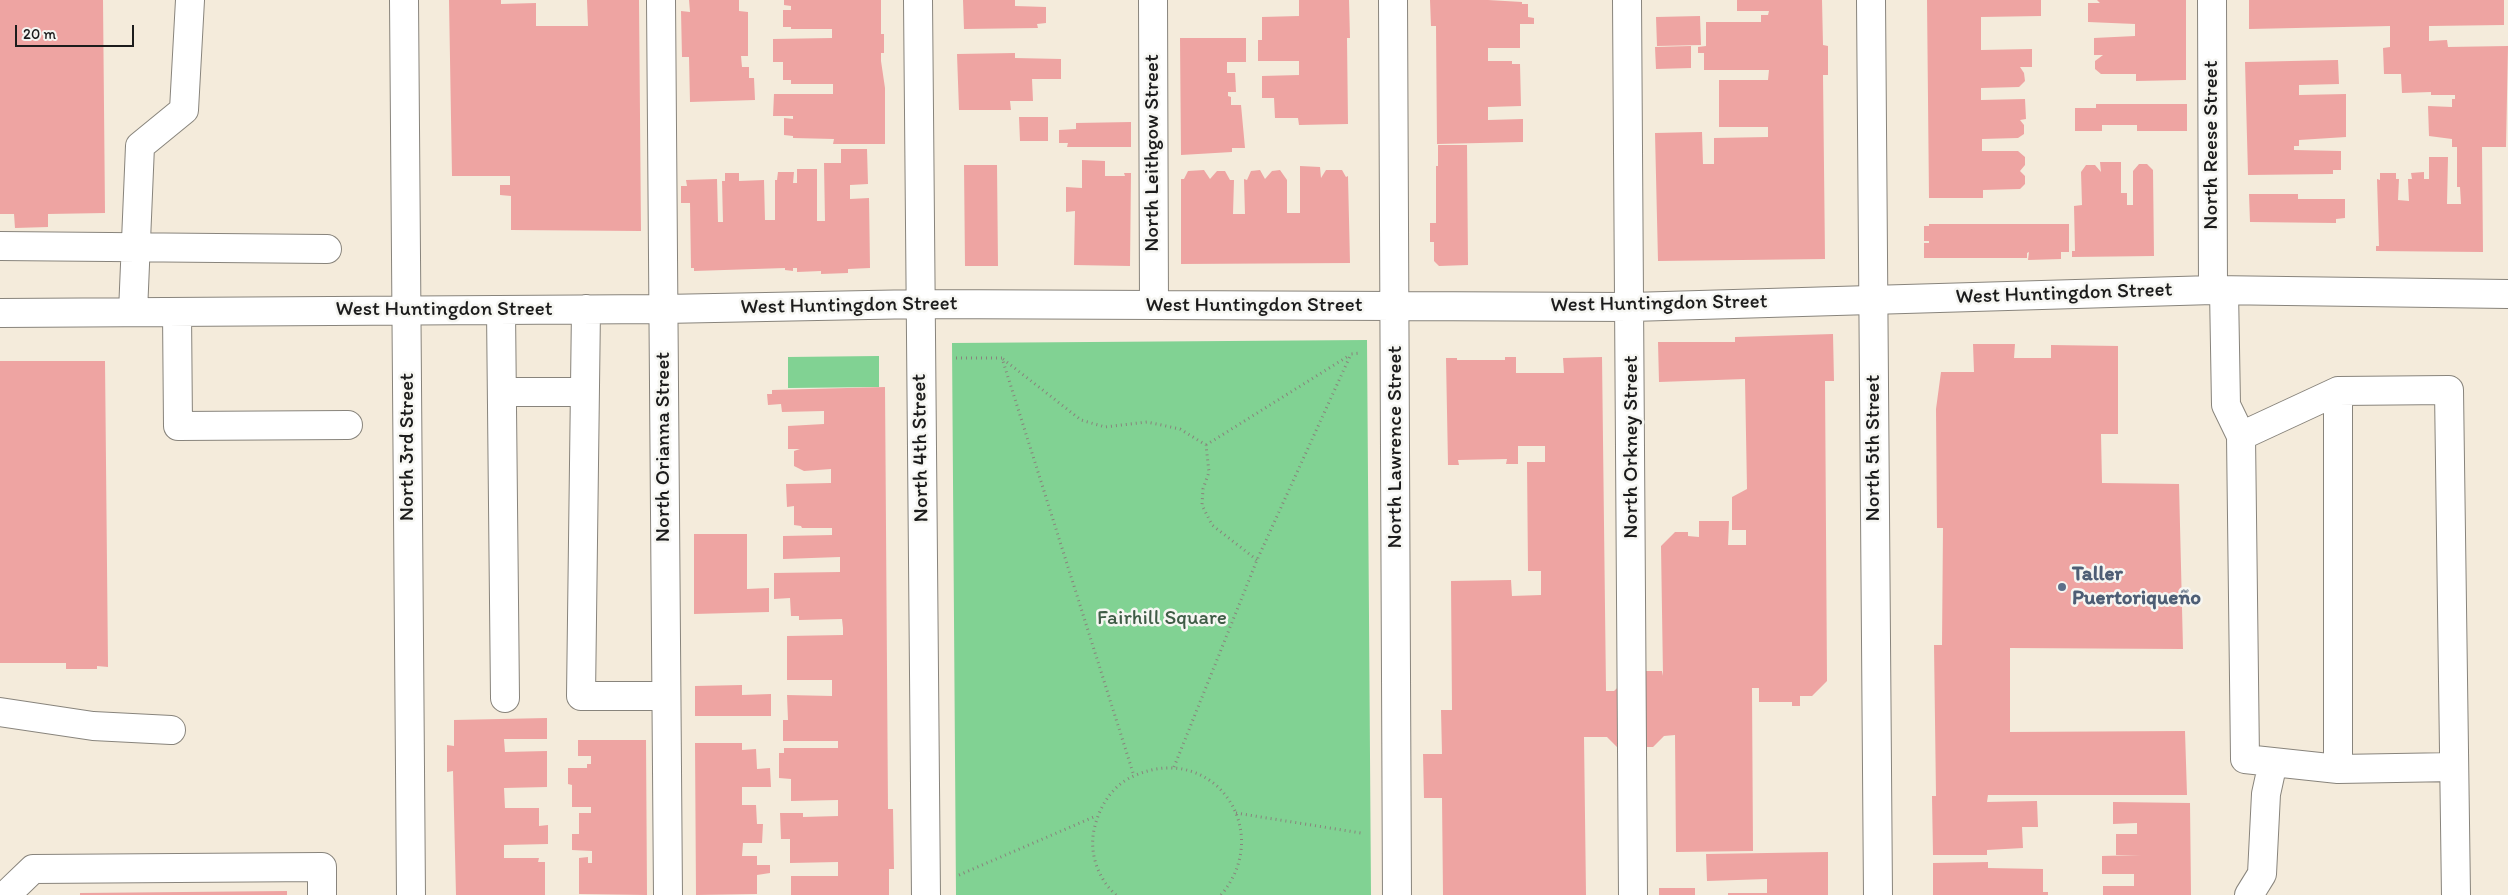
<!DOCTYPE html>
<html>
<head>
<meta charset="utf-8">
<style>
  body { margin:0 }
  #map { position:relative; width:2508px; height:895px; overflow:hidden; background:#f4ebdb; font-family:Itim,sans-serif }
  canvas { display:block }
  .scale { position:absolute; left:15px; top:25px; width:119px; height:22px; box-sizing:border-box; border:2px solid #1c1c1c; border-top:0; padding-left:6px; font-size:15px; line-height:18px; white-space:nowrap; color:#1c1c1c; -webkit-text-stroke:4px #f6f6f2; paint-order:stroke }
</style>
</head>
<body>
<div id="map">
<canvas width="2508" height="895"></canvas>
<div class="scale">20 m</div>
</div>
<script>
const ctx = document.querySelector('canvas').getContext('2d');
ctx.lineJoin = 'round';
function paint(path, color) {
  ctx.fillStyle = color;
  ctx.fill(path, 'evenodd');
}
function trace(path, color, width, dash) {
  ctx.strokeStyle = color;
  ctx.lineWidth = width;
  ctx.lineCap = dash ? 'butt' : 'round';
  ctx.setLineDash(dash || []);
  ctx.stroke(path);
}
function label(font, color, halo, rows, align = 'center') {
  ctx.font = font + ' Itim,sans-serif';
  ctx.lineWidth = 5;
  ctx.setLineDash([]);
  ctx.textBaseline = 'middle';
  ctx.strokeStyle = halo;
  ctx.fillStyle = color;
  for (const [text, x, y, turn = 0] of rows) {
    ctx.save();
    ctx.translate(x, y);
    ctx.rotate((+turn || 0) * Math.PI / 180);
    ctx.textAlign = isNaN(turn) ? turn : align;
    if (halo) ctx.strokeText(text, 0, 0);
    ctx.fillText(text, 0, 0);
    ctx.restore();
  }
}
paint(new Path2D(`
  M1367,340L1371,895H956L952,343Z
  M879,356V387L788,388V357Z`), '#81d293');
paint(new Path2D(`
  M0,0H103L105,213L48,214V227L15,228L14,214H0Z
  M449,0H501V4L536,3V26H588L587,0H639L641,231L511,230V196L500,195V185H510V176H452Z
  M689,0H739V11L748,12V56H741L742,67H749V78H754L755,100L690,102L689,57H682L681,11L690,12Z
  M784,0H881V34H884V53H881V61L885,88V144H833L834,139L793,138V136L784,135V118L793,119V116H773L774,94H833V84H791V80H783V62H773V39L832,38V29H791V27H783V10H791V6L784,5Z
  M963,0H1015V6L1046,7V23L1037,24L1038,28L964,29Z
  M1299,0H1349L1350,38H1347L1348,124L1299,125L1298,118H1275L1274,98H1262V76L1299,75V61H1258V40H1262V17L1299,16Z
  M1430,0H1488L1522,2V4H1528V17L1534,18V24H1520V48H1488V61H1512V64H1520L1521,106L1488,107V120L1523,119V142L1437,144L1436,26H1431Z
  M1737,0H1822L1823,45L1828,46V75H1823L1825,259L1658,261L1655,133L1702,132L1703,164H1714V138L1768,137V127H1719V80H1768L1769,70H1704V53H1698V47L1706,46V22H1761V15H1768L1769,11H1737Z
  M1927,0H2041V16L1981,17V50L2032,49V67H2020L2024,73L2025,81L2019,87L1981,88V100L2025,99L2026,119L2020,120L2024,125V134L2018,138L1982,139V151H2018L2025,157V165L2020,171L2025,176V184L2020,189L1983,190V198H1929Z
  M2097,0H2186V80L2136,81V74H2101L2095,69V61L2103,55H2094V38L2135,36V24L2088,22V3H2100Z
  M2249,0H2504V25L2429,26V41L2447,40L2448,47L2508,46L2506,147H2482L2483,252L2376,251V246H2379L2377,179L2380,180V173H2396V179H2399L2398,200L2409,201L2408,179H2412L2411,173L2424,172V179H2429V157H2448L2447,204H2461L2460,187H2457V147H2452V139L2429,136L2428,106L2452,107V99H2455V95H2431V92L2402,93L2401,74H2384L2383,48L2390,47V26L2249,29Z
  M1700,16L1701,45L1657,46L1656,17Z
  M1180,38H1246V62H1227V73H1235L1236,92H1228V96L1231,97V105H1241L1245,148H1232V152L1181,155Z
  M1691,46V68L1656,69L1655,47Z
  M1015,53V58L1061,59V79H1032L1033,101H1010L1011,110H959L957,54Z
  M2338,60L2339,84L2299,85V95L2346,94V137L2299,140V146H2294V150L2341,151V170H2333V174L2248,175L2245,62Z
  M2096,104H2187V131H2137V125H2102V131H2075V108H2096Z
  M1019,117H1048V141H1020Z
  M1131,122V147H1067L1068,143H1059V130L1076,129V123Z
  M1438,145H1467L1468,265L1439,266L1434,261V242H1430V223H1436V166H1438Z
  M841,149H867L868,184L850,185V199L869,198L870,268L848,269V273L821,274V271L797,272V268H793V271L785,270V268L694,271V268H691L690,203H681V186H687L686,180L717,179L718,222H723L722,181H725V173H739V181L764,180L765,220H775V180H777L778,172H794L793,183H797V169H817V221H825L824,163H841Z
  M1082,160L1105,161V176H1125L1124,173H1131L1130,266L1074,265L1075,211L1066,212V187L1082,188Z
  M2100,162H2121V193H2127V205H2133V171L2139,164H2147L2153,170L2154,256L2072,257V251H2075L2074,206L2082,205L2081,172L2086,165H2095L2101,172Z
  M964,165H997L998,266H965Z
  M1300,166L1320,167L1321,178L1326,170H1342L1346,177L1348,176L1350,263L1181,264V179H1184L1188,171L1204,170L1210,179L1217,171H1225L1230,180H1234L1233,214H1245L1244,179L1247,180L1251,171L1260,170L1265,179L1272,171L1280,170L1287,180V213H1300Z
  M2249,194H2298V199H2345V218L2336,219V223L2250,222Z
  M1929,224H2069V252H2061V259L2028,260L2029,252L2027,253V258H1924V243H1929V241H1924V226H1929Z
  M1833,334L1834,381H1825L1827,681L1812,696H1800V706H1792V702H1759V688H1752L1753,851L1676,852L1675,735L1664,736L1653,747H1617L1607,737H1584L1586,895H1443L1442,798H1424L1423,754H1442L1441,710H1452L1451,581L1511,580L1512,596L1541,595V571H1528L1527,462H1545V446H1518V464H1506L1507,459L1458,460L1459,465H1448L1446,358H1457V360H1505V357H1516V373H1564L1563,358L1602,357L1606,691H1614L1635,671H1662L1663,676L1661,546L1675,532H1688V536L1699,537V521H1729L1728,545H1746V530H1732V497L1747,489L1745,379L1659,382L1658,342H1735V337Z
  M1973,344H2015L2014,358H2051V345L2118,346V434H2101L2102,483L2179,484L2183,649L2010,648V732L2185,731L2187,795H1988L1987,802L2037,801L2038,827H2022L2023,848L1987,850V855H1933L1932,796H1936L1934,645H1942L1943,528H1937L1936,409L1941,372H1974Z
  M0,361H105L108,667L97,666V669H66V663H0Z
  M885,387L888,809H893L894,869H889V895H791V876H838V862L790,863V839H781L780,813H803V817L838,816V800L791,801V779L779,778V753H784V748H838V741H783V720H788L787,695L832,696V680H787V636L843,635V628L842,619L799,620V616H791L790,598L774,599V573L840,572V557L783,559V536L832,535V528H802L801,526L794,525V506L787,507L786,484L831,483V469L804,471L794,466V451L800,449H788V426L824,424V411L782,412L781,404L768,405L767,394H772V390Z
  M694,534H747V589L769,588V612L694,614Z
  M742,685V695L771,694V716H695V686Z
  M547,718V739H504L505,752L547,751V787L504,788L505,808H539V826L548,825V844L504,845V858H539L538,862H545V895H456L453,771L447,772V745L454,746V720Z
  M578,740H646L647,895L579,894V858L588,857V863H592V851L572,850V834H579V813H591V807H572V785L568,784V768H587V764H591V756H578Z
  M695,743H742V750L756,749L757,769L770,768L771,787H742V805H756L757,824H763L762,843H743L742,856H757V865H770V873L757,875V894L696,895Z
  M2113,802L2190,803L2191,895H2103V886H2134V874H2102V856L2141,855H2116V834H2137V823L2113,824Z
  M1828,852V895H1728V893H1767V879L1707,881L1706,854Z
  M1988,862V868L2043,869V892H2048V895H1933V863Z
  M1659,888H1695V895H1659Z
  M287,891V895H80V893Z`), '#eea4a2');
const minor = new Path2D(`
  M404,0L411,895
  M661,0L668,895
  M918,0L926,895
  M1153,0L1154,305
  M1393,0L1397,895
  M1627,0L1633,895
  M2212,0L2213,290
  M0,246L327,249
  M2224,290L2226,405L2241,436
  M586,309L581,696H666
  M501,310L505,698
  M133,312L140,146L184,110L190,0
  M177,312L178,426L348,425
  M0,313L663,309L920,304L1631,307L2213,290L2508,294
  M2338,391L2241,436L2245,759L2338,769
  M502,392H584
  M0,712L93,726L171,730
  M2454,767L2338,769V391L2449,390L2456,895
  M6,895L33,869L322,867V895
  M2249,895L2262,874L2266,794L2273,762`);
const major = new Path2D(`
  M1871,0L1878,895`);
trace(minor, '#88847c', 30);
trace(major, '#88847c', 30);
trace(new Path2D(`
  M956,358H1002L1134,776
  M1003,359L1081,420L1105,427L1147,422L1180,429L1206,445L1209,472L1203,489L1202,505L1212,525L1257,560
  M1206,445L1350,355
  M1174,767L1257,560L1351,354L1361,353
  M1236,813L1361,833
  M959,875L1096,816
  M1116,895C1098,879 1089,853 1094,830C1099,806 1113,784 1136,775C1214,742 1275,831 1221,895`), '#88847c', 3, [1, 4]);
trace(minor, '#fff', 28);
trace(major, '#fff', 28);
for (const [x, y, r, color] of [
  [2062,587,5,"#5c6f8a"]
]) {
  const dot = new Path2D();
  dot.arc(x, y, r, 0, 2 * Math.PI);
  ctx.fillStyle = color;
  ctx.fill(dot);
  trace(dot, '#f6f6f2', 2);
}
label('21px', '#1c1c1c', '#f6f6f2', [
  ["North Reese Street",2212,145,-90],
  ["North Leithgow Street",1153,153,-90],
  ["West Huntingdon Street",2064,294,-2],
  ["West Huntingdon Street",1659,304,-1],
  ["West Huntingdon Street",849,306,-1],
  ["West Huntingdon Street",1254,306],
  ["West Huntingdon Street",444,310],
  ["North 3rd Street",408,447,-90],
  ["North Orianna Street",664,447,-90],
  ["North Lawrence Street",1396,447,-90],
  ["North Orkney Street",1632,447,-90],
  ["North 4th Street",921,448,-91],
  ["North 5th Street",1874,448,-90]
]);
label('bold 21px', '#4e5e75', '#f6f6f2', [
  ["Taller",2072,575],
  ["Puertoriqueño",2072,599]
], 'left');
label('21px', '#3f5c46', '#f6f6f2', [
  ["Fairhill Square",1162,619]
]);
</script>
</body>
</html>
